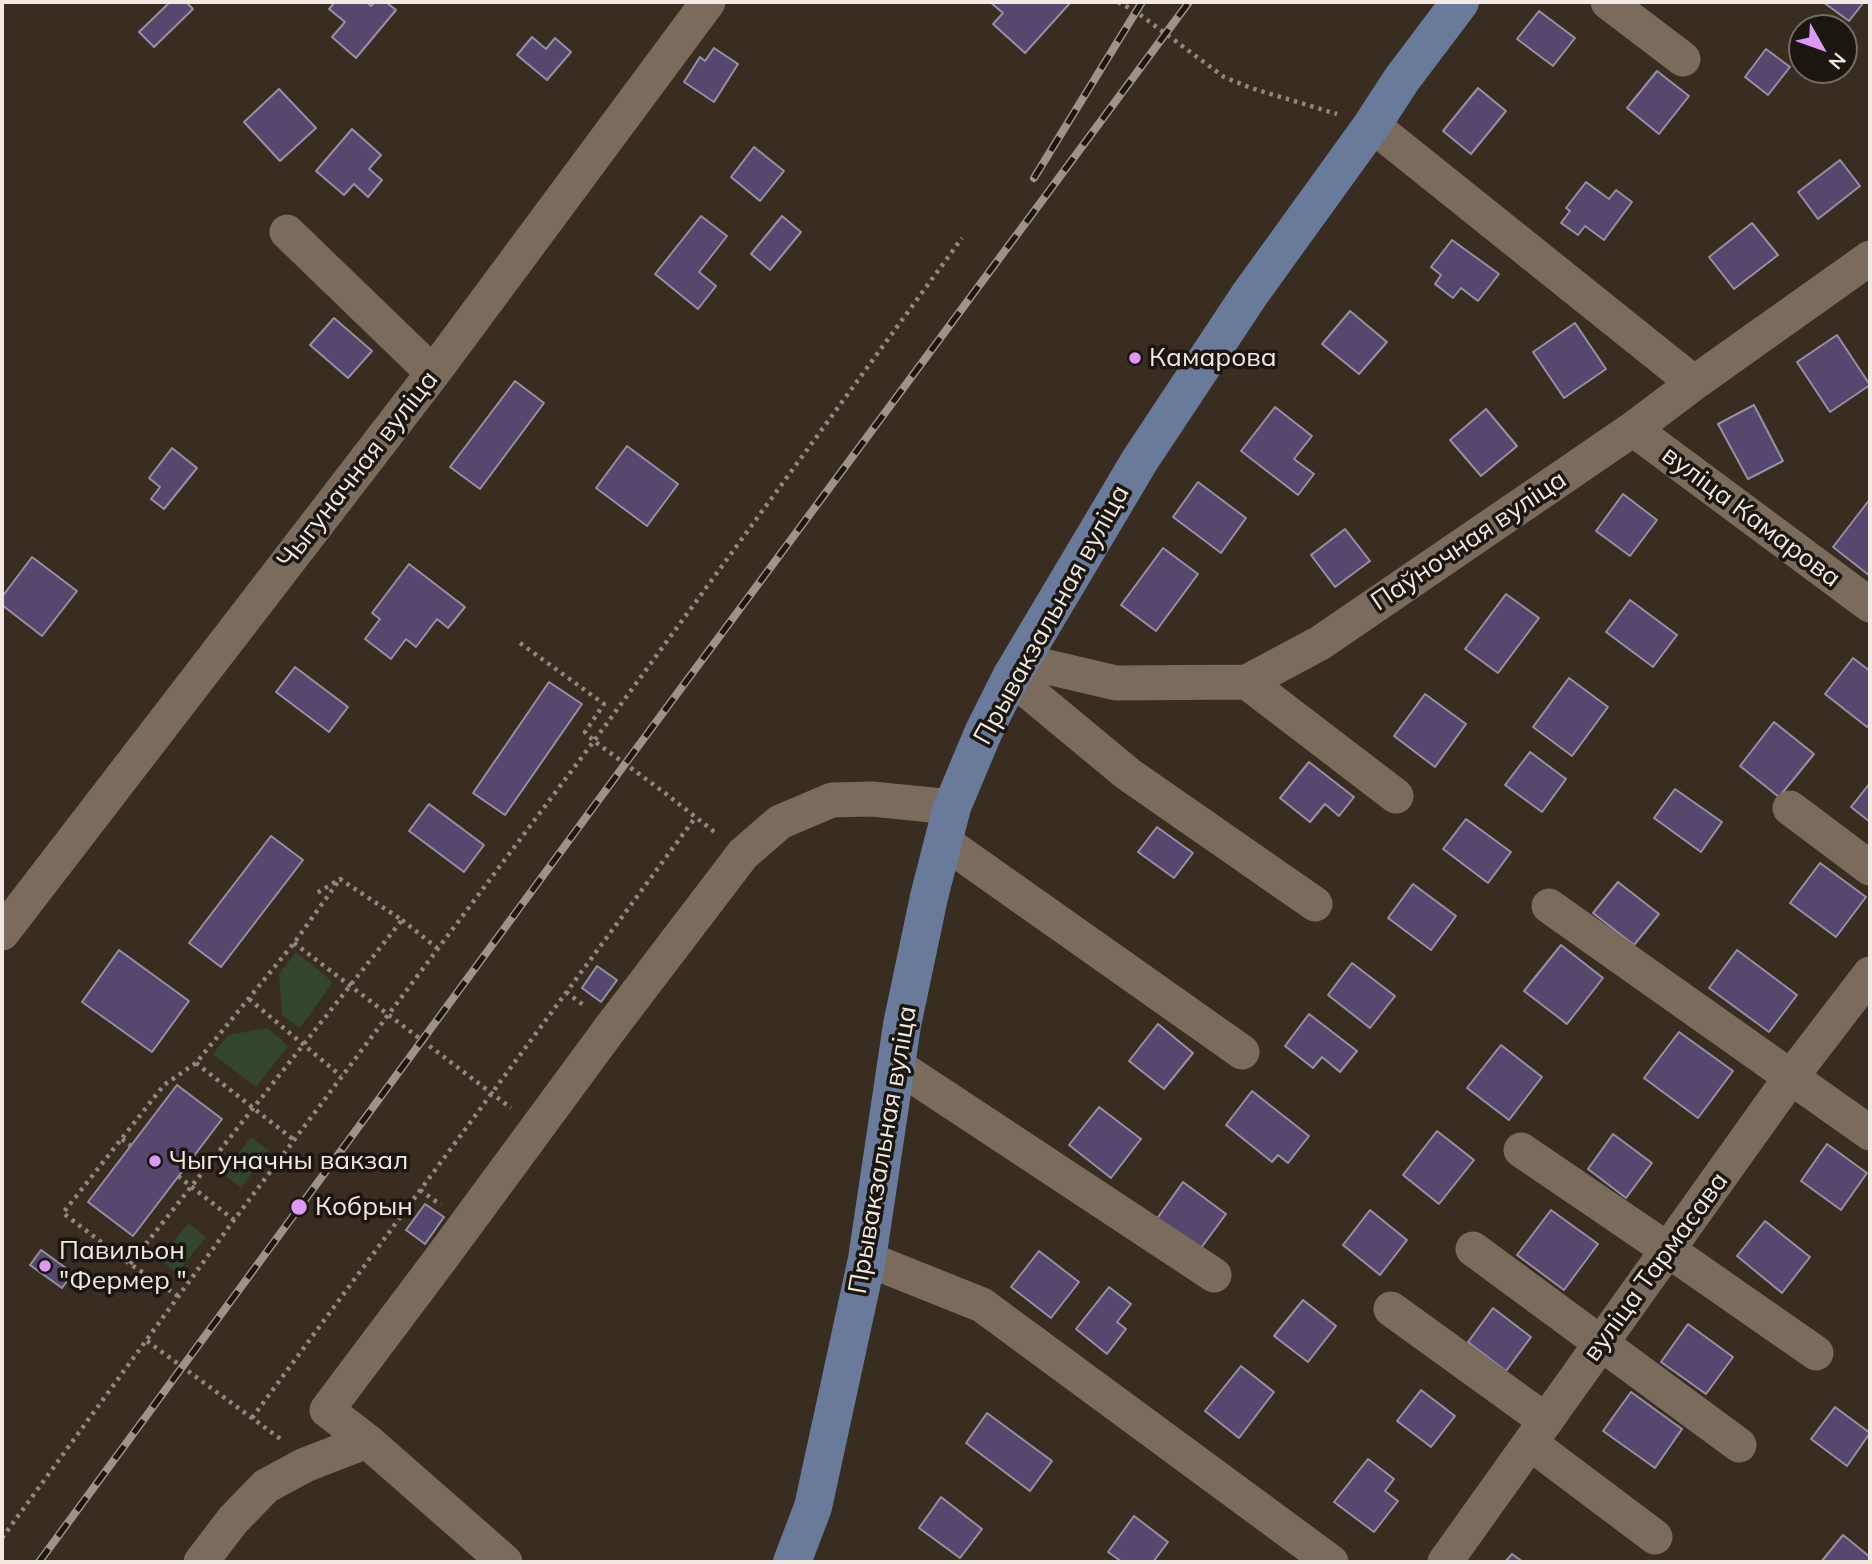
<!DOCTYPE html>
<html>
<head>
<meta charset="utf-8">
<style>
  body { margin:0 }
  #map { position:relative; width:1872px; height:1564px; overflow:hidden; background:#392c20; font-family:Mulish,sans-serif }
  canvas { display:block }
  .frame { position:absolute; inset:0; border:4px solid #f2eae2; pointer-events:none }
  .north { position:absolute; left:1788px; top:14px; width:70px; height:70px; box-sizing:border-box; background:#1b1610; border:2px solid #716b64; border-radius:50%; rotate:130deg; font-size:19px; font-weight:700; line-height:28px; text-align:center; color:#f2eae2 }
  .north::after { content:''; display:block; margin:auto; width:24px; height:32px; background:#da9af6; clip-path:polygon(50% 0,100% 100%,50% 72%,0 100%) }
</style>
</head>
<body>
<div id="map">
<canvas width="1872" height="1564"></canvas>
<div class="frame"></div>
<div class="north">N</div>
</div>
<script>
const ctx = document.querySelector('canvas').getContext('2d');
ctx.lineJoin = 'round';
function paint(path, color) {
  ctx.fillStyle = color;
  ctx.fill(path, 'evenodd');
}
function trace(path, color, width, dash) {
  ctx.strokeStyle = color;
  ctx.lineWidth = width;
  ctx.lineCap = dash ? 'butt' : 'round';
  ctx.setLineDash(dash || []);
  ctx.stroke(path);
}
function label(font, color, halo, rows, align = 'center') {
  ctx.font = font + ' Mulish,sans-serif';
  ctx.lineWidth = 7;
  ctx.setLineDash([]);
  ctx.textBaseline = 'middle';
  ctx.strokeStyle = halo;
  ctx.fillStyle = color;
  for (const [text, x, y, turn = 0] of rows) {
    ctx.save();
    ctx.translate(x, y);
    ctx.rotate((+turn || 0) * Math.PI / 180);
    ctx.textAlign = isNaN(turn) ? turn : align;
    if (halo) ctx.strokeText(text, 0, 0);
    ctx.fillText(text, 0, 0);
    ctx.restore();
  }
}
paint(new Path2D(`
  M296,952L333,982L300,1028L282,1015L279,974Z
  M268,1028L288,1046L256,1087L213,1054L228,1035Z
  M251,1137L269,1151L241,1188L223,1174Z
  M188,1223L206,1237L177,1273L160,1260Z`), '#33452f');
const building = new Path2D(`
  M170,2H186L193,9L154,47L139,32Z
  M335,2H366L371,6L375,2H386L396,10L356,58L332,37L345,22L329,9Z
  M990,2H1069L1070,3L1025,53L993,24L1003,13Z
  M1823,2H1864L1849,21Z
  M1539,11L1575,38L1553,66L1517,39Z
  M532,37L546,49L555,38L571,52L547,80L517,55Z
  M714,48L738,64L714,102L684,82L700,57L705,61Z
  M1766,49L1790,67L1768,95L1745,77Z
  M1657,71L1689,96L1659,134L1627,108Z
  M1478,88L1506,111L1471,154L1443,131Z
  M279,89L316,128L280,161L244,122Z
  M352,129L381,155L369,169L382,180L368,197L354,184L344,195L316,171Z
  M754,147L784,171L760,201L731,177Z
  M1840,160L1860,186L1818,219L1798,192Z
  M1586,182L1609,199L1616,190L1632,202L1604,240L1585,226L1578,235L1561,223L1570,211L1566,208Z
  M701,216L727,236L699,272L716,286L698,309L655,274Z
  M782,216L801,232L770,270L751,254Z
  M1752,223L1778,255L1734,289L1709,257Z
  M1452,240L1499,274L1478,301L1461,288L1453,298L1435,284L1441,275L1431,267Z
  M1350,311L1387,342L1359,374L1322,344Z
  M334,318L372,351L348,378L310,345Z
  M1575,323L1606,369L1564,398L1533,352Z
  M1837,335L1870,385L1830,412L1797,362Z
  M515,381L544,403L480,489L450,467Z
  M1754,405L1783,461L1748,479L1718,424Z
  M1275,407L1312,436L1294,459L1314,474L1298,495L1241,451Z
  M1486,409L1517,446L1481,476L1450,440Z
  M627,446L678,484L647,526L596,488Z
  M172,448L197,468L164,509L151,499L160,487L149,478Z
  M1198,482L1246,518L1221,553L1173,517Z
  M1623,494L1657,520L1630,556L1596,531Z
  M1870,499V576L1833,547Z
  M1345,529L1370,561L1335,587L1311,555Z
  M1163,548L1198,574L1156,631L1121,605Z
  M32,557L77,591L42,636L2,605V597Z
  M409,564L465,607L448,628L437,619L416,647L406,639L391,659L365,639L380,619L372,613Z
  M1506,594L1539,618L1498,673L1465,649Z
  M1630,600L1677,635L1653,667L1606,632Z
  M1853,658L1870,671V723L1867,727L1825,694Z
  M295,667L348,707L329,732L276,692Z
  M1569,678L1608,707L1572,756L1533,727Z
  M549,682L582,704L505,815L473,793Z
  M1425,694L1466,724L1435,767L1394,736Z
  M1774,722L1814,754L1779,797L1740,766Z
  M1530,752L1566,779L1542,812L1505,785Z
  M1309,762L1354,797L1339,816L1325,804L1310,822L1280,798Z
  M1870,783V822L1851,807Z
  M1675,789L1722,822L1701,852L1654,818Z
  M429,804L484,845L464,872L409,831Z
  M1466,819L1511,852L1488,883L1443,849Z
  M1157,827L1193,853L1174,878L1138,852Z
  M271,836L303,860L221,967L189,943Z
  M1820,863L1866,897L1836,937L1790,903Z
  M1618,882L1659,914L1634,945L1593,913Z
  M1413,884L1456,916L1431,950L1388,918Z
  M1561,945L1603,978L1567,1024L1524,991Z
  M119,950L189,1001L152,1052L82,1002Z
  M1737,950L1797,995L1769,1032L1709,988Z
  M1352,963L1395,996L1370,1028L1328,995Z
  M597,966L617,980L601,1002L582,988Z
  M1309,1014L1357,1051L1340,1072L1322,1057L1313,1068L1285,1046Z
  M1158,1024L1193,1053L1164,1089L1129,1061Z
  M1679,1032L1733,1071L1698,1118L1644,1078Z
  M1501,1045L1542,1077L1509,1120L1467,1088Z
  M177,1085L222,1119L133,1236L88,1202Z
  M1252,1091L1309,1136L1288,1163L1278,1155L1272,1162L1226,1125Z
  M1099,1107L1141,1139L1111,1178L1069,1145Z
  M1437,1131L1474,1160L1439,1204L1403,1175Z
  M1613,1134L1652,1163L1626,1198L1588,1169Z
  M1827,1144L1867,1173L1841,1210L1801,1181Z
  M1183,1182L1226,1214L1198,1252L1156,1220Z
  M425,1204L444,1217L425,1244L406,1230Z
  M1370,1210L1407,1240L1380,1275L1343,1245Z
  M1551,1210L1598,1244L1564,1290L1517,1255Z
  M1765,1221L1810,1257L1782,1293L1737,1256Z
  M41,1250L73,1273L62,1288L30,1265Z
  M1039,1251L1079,1282L1051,1318L1011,1287Z
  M1109,1287L1131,1304L1117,1322L1126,1329L1107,1354L1076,1329Z
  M1303,1300L1336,1326L1308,1362L1274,1336Z
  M1493,1308L1531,1337L1506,1371L1468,1342Z
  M1688,1324L1733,1357L1706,1394L1661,1362Z
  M1241,1366L1274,1392L1239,1438L1205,1411Z
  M1421,1390L1455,1416L1431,1447L1397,1421Z
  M1631,1392L1682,1429L1655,1468L1603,1431Z
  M1835,1407L1870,1433L1847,1466L1811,1439Z
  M987,1413L1052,1461L1030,1491L966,1443Z
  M1368,1459L1394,1479L1385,1491L1398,1501L1374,1532L1334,1502Z
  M941,1497L982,1529L960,1558L919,1528Z
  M1134,1516L1168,1542L1153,1562H1122L1108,1552Z
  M1843,1535L1870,1557V1562H1821Z
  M1512,1554L1523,1562H1505Z`);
paint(building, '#56476f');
trace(building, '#9690a3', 2);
trace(new Path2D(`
  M1118,2L1135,11L1224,77L1251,88L1337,114
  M520,643L604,704L585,732L594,741L665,793L717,834
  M402,920L437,948
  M294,943L511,1108
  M566,992L586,1007
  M249,999L341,1076
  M196,1063L294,1140
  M122,1139L131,1146
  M178,1176L234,1220
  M420,1190L441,1205
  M130,1264L402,920L340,879L317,893
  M178,1296L130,1264L63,1213L164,1085L196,1063L294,943L340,879
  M147,1341L282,1440
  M252,1418L695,818
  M2,1538L234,1220L594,741L962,238`), '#91877d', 4.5, [3.5, 5]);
trace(new Path2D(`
  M1608,2L1683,59
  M1372,125L1694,383
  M287,232L433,373
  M1633,429L1870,605
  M1022,661L1116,683L1247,682L1320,643L1633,429L1694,383L1870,258
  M1011,677L1128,774L1315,904
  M1247,682L1396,796
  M1790,808L1870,868
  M943,841L1242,1052
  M1549,906L1870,1133
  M2,933L433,373L708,2
  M896,1065L1214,1275
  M1521,1150L1668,1250L1816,1353
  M1473,1249L1739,1445
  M867,1259L982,1305L1331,1562
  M1391,1309L1546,1421
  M1530,1443L1655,1537
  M201,1562L233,1520L266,1486L305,1465L367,1441
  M505,1562L367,1441L327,1410L442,1257L612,1026L743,854L780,822L832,800L872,799L952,807
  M1445,1562L1791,1077L1870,974`), '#7a6b5d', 35);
trace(new Path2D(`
  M792,1562L813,1507L867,1259L902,1025L929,897L952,807L983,733L1011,677L1140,460L1250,294L1372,125L1402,79L1460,2`), '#6a7a9b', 38);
const rail = new Path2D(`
  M1034,178L1142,2
  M39,1562L625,764L1189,2`);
trace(rail, '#9e938a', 8);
trace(rail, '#1b1610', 5, [16]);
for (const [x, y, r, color] of [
  [1135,358,7,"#da9af6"],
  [155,1161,7,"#da9af6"],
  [299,1207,9,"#da9af6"],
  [45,1266,7,"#da9af6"]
]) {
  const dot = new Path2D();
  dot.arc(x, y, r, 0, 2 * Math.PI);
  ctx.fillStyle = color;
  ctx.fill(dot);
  trace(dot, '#1b1610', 2.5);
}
label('26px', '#f2eae2', '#1b1610', [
  ["Камарова",1149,358],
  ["Чыгуначны вакзал",169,1161],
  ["Кобрын",315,1207],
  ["Павильон",59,1251],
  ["\"Фермер \"",59,1281]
], 'left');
label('26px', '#f2eae2', '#1b1610', [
  ["Чыгуначная вуліца",358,470,-52],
  ["вуліца Камарова",1751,517,37],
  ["Паўночная вуліца",1469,541,-34],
  ["Прывакзальная вуліца",1052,615,-61],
  ["Прывакзальная вуліца",883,1150,-80],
  ["вуліца Тармасава",1656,1267,-54]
]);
</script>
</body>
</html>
